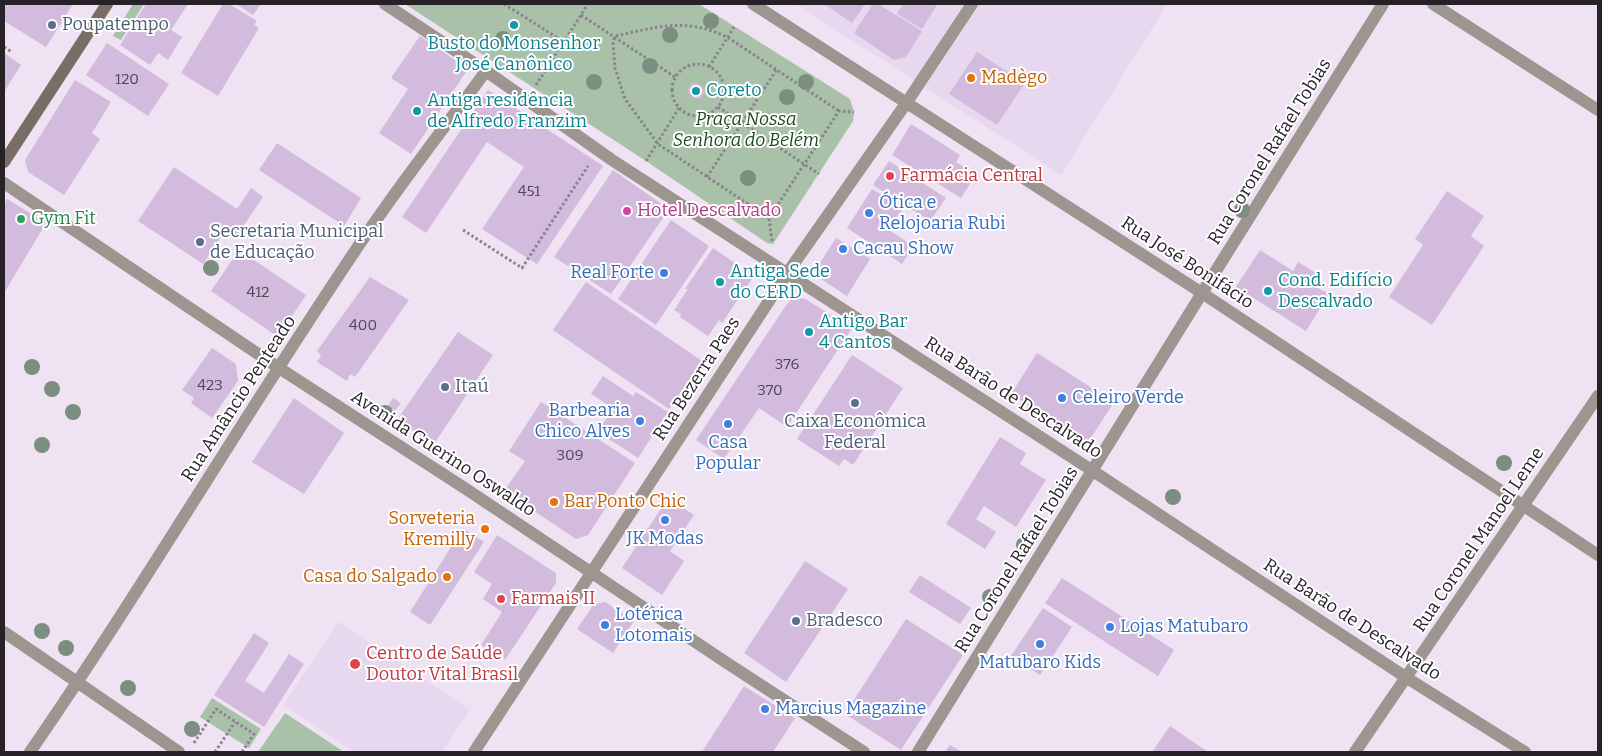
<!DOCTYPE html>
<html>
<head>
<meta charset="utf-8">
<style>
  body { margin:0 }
  #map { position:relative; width:1602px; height:756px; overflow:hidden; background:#eee2f3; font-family:Bitter,serif }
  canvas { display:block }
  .frame { position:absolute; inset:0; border:5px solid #262228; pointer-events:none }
</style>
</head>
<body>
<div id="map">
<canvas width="1602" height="756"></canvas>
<div class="frame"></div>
</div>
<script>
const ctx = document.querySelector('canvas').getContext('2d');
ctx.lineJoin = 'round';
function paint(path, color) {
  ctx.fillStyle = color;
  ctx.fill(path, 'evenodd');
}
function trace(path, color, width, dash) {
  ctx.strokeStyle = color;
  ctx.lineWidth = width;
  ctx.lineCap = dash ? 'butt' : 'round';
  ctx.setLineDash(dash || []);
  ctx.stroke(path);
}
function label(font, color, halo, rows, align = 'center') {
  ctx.font = font + ' Bitter,serif';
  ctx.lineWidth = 4;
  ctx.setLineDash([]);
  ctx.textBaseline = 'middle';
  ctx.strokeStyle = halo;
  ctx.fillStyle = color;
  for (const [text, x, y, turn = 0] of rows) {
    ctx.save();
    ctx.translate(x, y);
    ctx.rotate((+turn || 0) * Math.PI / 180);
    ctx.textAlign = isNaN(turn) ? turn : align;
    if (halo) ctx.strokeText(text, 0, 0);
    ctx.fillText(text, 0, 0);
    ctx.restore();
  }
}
paint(new Path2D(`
  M796,4H1167L1061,175Z
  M338,622L470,710L442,752H354L283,705Z`), '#e7d7ef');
paint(new Path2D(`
  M133,4H144L121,40L113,36Z
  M405,4H699L850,99L854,112L853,121L773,244L767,243L646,161Z
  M212,698L261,729L249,748L200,717Z
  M285,713L341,750L340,752H258Z`), '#a9c1a8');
paint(new Path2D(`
  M4,4H73L46,47L4,21Z
  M146,4H188L171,30L182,37L168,60L158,53L150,65L120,45Z
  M223,4H229L257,21L254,25L259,28L218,96L181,73Z
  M236,4H261L253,15Z
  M824,4H865L852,23Z
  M873,4H878L922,31L906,57L894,60L854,33Z
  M903,4H935L937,5L922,29L897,14Z
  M420,36L468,69L411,154L379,133L408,89L391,78Z
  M107,43L169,84L148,116L86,75Z
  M977,52L1025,83L997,125L949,94Z
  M4,53L21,65L4,92Z
  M75,80L111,102L92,133L100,139L64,195L28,172L25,160Z
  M692,83L700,84L705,91L701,99L693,98L687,91Z
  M488,90L603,166L537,264L482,229L524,167L487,142L426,233L402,217Z
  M911,124L960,155L956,162L976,174L961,198L892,155Z
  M277,143L361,198L344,226L259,170Z
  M889,161L946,198L930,221L873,185Z
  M174,167L237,209L251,188L263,197L235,238L225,231L203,264L138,221Z
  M613,170L669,209L611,294L554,257Z
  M872,189L903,208L889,230L913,246L902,264L847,228Z
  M1447,191L1484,216L1471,236L1484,246L1432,325L1389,297L1423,245L1415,239Z
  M7,199L46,223L4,293V204Z
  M671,220L709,246L656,325L618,299Z
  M836,238L870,259L847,296L821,279L816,269Z
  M713,248L754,276L722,323L719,320L708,336L680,317L681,314L674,310L688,289H685Z
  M239,250L306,295L278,337L211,291Z
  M1260,250L1293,271L1298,262L1319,275L1313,285L1329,294L1306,331L1236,287Z
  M370,277L409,300L355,377L350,374L347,381L317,362L321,355L317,351Z
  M586,282L702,361L669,409L553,330Z
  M794,297L805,299L852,328L787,427L759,408L724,459L696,440L787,304Z
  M458,332L493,355L434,444L397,420Z
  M212,348L236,364L238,381L212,418L191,403L194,398L182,390Z
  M1037,353L1114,402L1087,444L1011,394Z
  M852,355L903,388L853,465L844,459L839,466L797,439Z
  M603,376L633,396L636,392L668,412L638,458L598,432L613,408L591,394Z
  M294,398L344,433L304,494L252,462Z
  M393,398L401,403L395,411L388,406Z
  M541,402L635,463L588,535L576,539L504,491L525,461L509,451Z
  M1000,437L1026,453L1020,464L1046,480L1016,527L984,506L976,519L996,532L985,549L946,524Z
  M668,498L694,515L670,551L684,561L662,595L622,568Z
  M463,528L484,542L430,625L410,612Z
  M497,535L556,573V583L505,660L481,645L502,612L483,599L492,584L474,572Z
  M805,561L848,589L786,682L744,653Z
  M920,575L971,608L960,624L909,592Z
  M1062,578L1174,650L1158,676L1045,603Z
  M605,602L634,621L613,653L577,629L594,604Z
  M1043,608L1072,627L1040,675L1011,656Z
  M906,619L963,655L901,750L845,714Z
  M254,633L269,643L245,681L264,693L289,654L304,664L264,727L214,695Z
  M744,686L795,718L773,752H702Z
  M1170,726L1208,752H1152Z
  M950,745L962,752H945Z`), '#d2bbdc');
trace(new Path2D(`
  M504,4L564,42
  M581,15L675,77
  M4,47L12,52
  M672 90a26 26 0 1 1 52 0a26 26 0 1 1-52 0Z
  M709,67L734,27
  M536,85L588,4
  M718,107L819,174
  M646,161L679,108
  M707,177L777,69
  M769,218L658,144L625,99L615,68L613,42L615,36C657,27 685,17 727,37L839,111
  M463,230L522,268L588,166
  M772,241L769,218L839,111L854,112
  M194,743L216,709L254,734L242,752
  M215,752L235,722`), '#8a828e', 3, [2.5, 2.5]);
trace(new Path2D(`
  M385,4L486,71L612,160L1093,471L1407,678L1525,752
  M753,4L1202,293L1598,555
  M1433,4L1598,110
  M4,183L279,368L463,487L730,665L864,752
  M4,632L179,752
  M30,752C143,588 244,416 355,251C396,189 442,131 486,71
  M474,752L788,272L907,102L972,4
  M918,752L1202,293L1383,4
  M1355,752L1598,396`), '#9d9590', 12);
trace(new Path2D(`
  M4,162L107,4`), '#796e67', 12);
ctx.fillStyle = '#7c8e7f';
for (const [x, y] of [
  [711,21],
  [670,35],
  [503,39],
  [650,66],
  [594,82],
  [806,82],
  [787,97],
  [748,178],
  [1242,210],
  [211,268],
  [32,367],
  [52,389],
  [73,412],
  [385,413],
  [42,445],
  [1504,463],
  [1173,497],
  [1024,545],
  [990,597],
  [42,631],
  [66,648],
  [128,688],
  [192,729]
]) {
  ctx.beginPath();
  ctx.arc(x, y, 8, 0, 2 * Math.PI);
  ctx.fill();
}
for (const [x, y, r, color] of [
  [52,25,5,"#5c6f8a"],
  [514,25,5,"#0f9aa8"],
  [971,78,5,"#e8710a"],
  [696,91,5,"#0f9aa8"],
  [417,111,5,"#0f9aa8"],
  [890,176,5,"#e0444e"],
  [627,211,5,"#d1479c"],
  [869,213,5,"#3f7fe0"],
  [21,219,5,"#2e9e5b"],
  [200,242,5,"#5c6f8a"],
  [843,249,5,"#3f7fe0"],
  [664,273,5,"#3f7fe0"],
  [720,282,5,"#0f9aa8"],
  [1268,291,5,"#0f9aa8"],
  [809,332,5,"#0f9aa8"],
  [445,387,5,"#5c6f8a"],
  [1062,398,5,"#3f7fe0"],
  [855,403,5,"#5c6f8a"],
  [640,421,5,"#3f7fe0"],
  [728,424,5,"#3f7fe0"],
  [554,502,5,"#e8710a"],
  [665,520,5,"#3f7fe0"],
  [485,529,5,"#e8710a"],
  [447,577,5,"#e8710a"],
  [501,599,5,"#e0444e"],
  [796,621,5,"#5c6f8a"],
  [605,625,5,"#3f7fe0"],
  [1110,627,5,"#3f7fe0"],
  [1040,644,5,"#3f7fe0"],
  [355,664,6,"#e0444e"],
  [765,709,5,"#3f7fe0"]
]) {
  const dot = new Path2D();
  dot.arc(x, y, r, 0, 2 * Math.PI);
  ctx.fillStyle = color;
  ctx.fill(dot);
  trace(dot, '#fff', 2);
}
label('15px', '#514855', null, [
  ["120",127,80],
  ["451",529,192],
  ["412",258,293],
  ["400",363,326],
  ["376",787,365],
  ["423",210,386],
  ["370",770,391],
  ["309",570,456]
]);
label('18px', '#4e5e75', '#fff', [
  ["Poupatempo",62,25],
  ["Secretaria Municipal",210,232],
  ["de Educação",210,253],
  ["Itaú",455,387],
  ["Caixa Econômica",855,422,"center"],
  ["Federal",855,443,"center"],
  ["Bradesco",806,621]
], 'left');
label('18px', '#0d838f', '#fff', [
  ["Busto do Monsenhor",514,44,"center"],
  ["José Canônico",514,65,"center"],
  ["Coreto",706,91],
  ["Antiga residência",427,101],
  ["de Alfredo Franzim",427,122],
  ["Antiga Sede",730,272],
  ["do CERD",730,293],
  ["Cond. Edifício",1278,281],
  ["Descalvado",1278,302],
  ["Antigo Bar",819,322],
  ["4 Cantos",819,343]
], 'left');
label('18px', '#c56008', '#fff', [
  ["Madègo",981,78],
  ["Bar Ponto Chic",564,502],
  ["Sorveteria",475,519,"right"],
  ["Kremilly",475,540,"right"],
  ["Casa do Salgado",437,577,"right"]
], 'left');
label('italic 18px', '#1f4920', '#fff', [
  ["Praça Nossa",746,120],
  ["Senhora do Belém",746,141]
]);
label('18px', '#262228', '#fff', [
  ["Rua Coronel Rafael Tobias",1270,152,-58],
  ["Rua José Bonifácio",1187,263,33],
  ["Rua Bezerra Paes",697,379,-57],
  ["Rua Barão de Descalvado",1013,398,33],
  ["Rua Amâncio Penteado",239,399,-57],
  ["Avenida Guerino Oswaldo",443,454,33],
  ["Rua Coronel Manoel Leme",1479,540,-56],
  ["Rua Coronel Rafael Tobias",1017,560,-58],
  ["Rua Barão de Descalvado",1352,620,33]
]);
label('18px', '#be3a42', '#fff', [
  ["Farmácia Central",900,176],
  ["Farmais II",511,599],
  ["Centro de Saúde",366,654],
  ["Doutor Vital Brasil",366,675]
], 'left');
label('18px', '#366cbe', '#fff', [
  ["Ótica e",879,203],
  ["Relojoaria Rubi",879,224],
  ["Cacau Show",853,249],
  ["Real Forte",654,273,"right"],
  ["Celeiro Verde",1072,398],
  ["Barbearia",630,411,"right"],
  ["Chico Alves",630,432,"right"],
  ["Casa",728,443,"center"],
  ["Popular",728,464,"center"],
  ["JK Modas",665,539,"center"],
  ["Lotérica",615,615],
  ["Lotomais",615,636],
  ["Lojas Matubaro",1120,627],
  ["Matubaro Kids",1040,663,"center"],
  ["Marcius Magazine",775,709]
], 'left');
label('18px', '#b23c85', '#fff', [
  ["Hotel Descalvado",637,211]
], 'left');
label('18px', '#27864d', '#fff', [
  ["Gym Fit",31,219]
], 'left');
</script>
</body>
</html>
